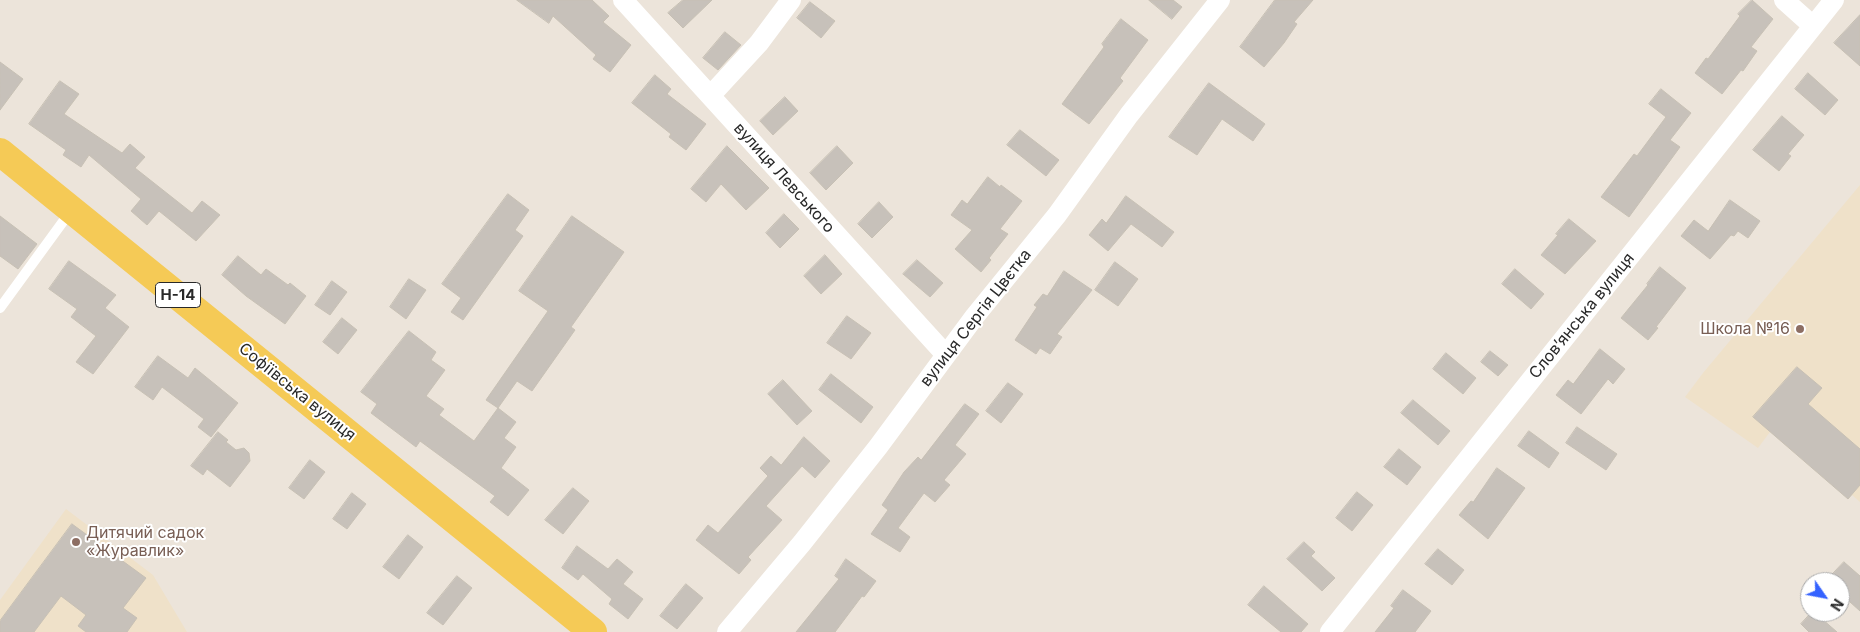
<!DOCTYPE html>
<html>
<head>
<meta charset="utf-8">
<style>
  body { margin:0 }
  #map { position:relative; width:1860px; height:632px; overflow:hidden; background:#ece4da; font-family:Inter,sans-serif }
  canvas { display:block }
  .north { position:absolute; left:1800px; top:572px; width:50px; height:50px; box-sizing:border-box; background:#fff; border:1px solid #a9a9a9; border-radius:50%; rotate:123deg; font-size:14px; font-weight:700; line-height:20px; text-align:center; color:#292929 }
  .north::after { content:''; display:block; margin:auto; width:18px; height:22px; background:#3462ff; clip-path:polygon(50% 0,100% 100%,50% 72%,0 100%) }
</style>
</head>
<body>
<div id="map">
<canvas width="1860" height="632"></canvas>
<div class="north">N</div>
</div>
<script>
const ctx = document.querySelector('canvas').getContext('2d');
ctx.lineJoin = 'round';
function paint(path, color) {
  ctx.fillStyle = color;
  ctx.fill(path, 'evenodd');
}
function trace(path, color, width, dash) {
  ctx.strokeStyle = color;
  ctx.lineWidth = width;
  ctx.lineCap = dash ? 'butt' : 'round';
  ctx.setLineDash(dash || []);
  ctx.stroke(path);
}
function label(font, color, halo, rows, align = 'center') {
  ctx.font = font + ' Inter,sans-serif';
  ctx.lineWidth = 4;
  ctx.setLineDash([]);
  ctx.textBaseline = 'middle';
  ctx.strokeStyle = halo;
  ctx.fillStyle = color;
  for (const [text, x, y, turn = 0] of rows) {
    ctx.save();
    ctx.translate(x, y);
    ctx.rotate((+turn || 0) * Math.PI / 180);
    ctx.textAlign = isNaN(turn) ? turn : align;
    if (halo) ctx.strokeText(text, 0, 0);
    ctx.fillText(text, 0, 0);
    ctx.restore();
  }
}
paint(new Path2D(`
  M1860,185V502L1852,495L1848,499L1770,432L1758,448L1685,397L1703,373Z
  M66,509L153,575L187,632H0V600Z`), '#efe1c9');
const building = new Path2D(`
  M517,0H592L609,16L603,22L631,45L610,72L593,59L596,55L553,16L549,23Z
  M683,0H712L683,28L668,13Z
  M1149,0H1173L1182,7L1172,19Z
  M1275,0H1313L1294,22L1297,24L1284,43L1264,67L1240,47Z
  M1752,0L1773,19L1751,47L1757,51L1743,71L1741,70L1722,94L1695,73L1706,58L1708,59L1740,16L1738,14Z
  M810,2L835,21L821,38L797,18Z
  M1860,15V66L1834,43Z
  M1121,19L1148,40L1120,78L1123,81L1089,124L1062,104L1104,47L1102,44Z
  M725,32L741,45L718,70L703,58Z
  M0,62L23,79L0,110Z
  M1808,73L1838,100L1825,115L1795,89Z
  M655,75L671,89L667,94L706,124L686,150L669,137L671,134L632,103Z
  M60,81L79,94L64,114L122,153L130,144L145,157L135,168L192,213L202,201L220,215L196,241L159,211L147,225L131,211L141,199L89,155L81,167L63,155L66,150L29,124Z
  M1209,83L1265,124L1253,141L1222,119L1197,155L1169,137Z
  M1661,89L1691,113L1670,140L1680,147L1629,217L1601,197L1634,154L1637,156L1666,117L1649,104Z
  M785,97L798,111L773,135L760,121Z
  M1782,116L1804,135L1788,154L1791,156L1779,171L1753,150Z
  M1020,130L1059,160L1046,176L1007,145Z
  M727,146L769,188L746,210L721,184L706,202L691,189Z
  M837,146L853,163L826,190L810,173Z
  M988,177L1000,187L1001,185L1022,201L1000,229L1008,234L989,258L991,260L981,272L955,249L972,230L951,215L962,200L967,204Z
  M508,194L529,210L515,230L523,236L463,320L451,312L461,298L442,284Z
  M1126,196L1174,232L1162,247L1131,224L1108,251L1089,235L1102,219L1106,223Z
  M1730,200L1760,221L1748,238L1738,231L1734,236L1731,235L1710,259L1681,236L1694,220L1708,231Z
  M879,202L893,217L872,238L858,224Z
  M784,214L799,229L780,248L766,233Z
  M0,216L37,244L18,269L0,256Z
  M572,216L624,252L571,327L575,330L532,391L517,381L498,408L486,400L548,311L519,291Z
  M1569,219L1596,241L1565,274L1541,255L1558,235L1556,234Z
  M825,255L842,274L821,294L804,276Z
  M238,256L261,275L266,269L288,285L290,283L306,296L285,324L246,296L222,275Z
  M917,260L943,283L930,297L903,274Z
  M69,261L116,295L105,308L129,327L93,374L76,362L96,336L71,317L77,309L49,289Z
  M1115,262L1138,279L1118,306L1095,290Z
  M1660,267L1686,288L1656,327L1658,328L1648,340L1621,318L1648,285L1647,284Z
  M1515,269L1544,294L1531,309L1502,284Z
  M1064,271L1092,290L1057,334L1062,337L1050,354L1040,348L1036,354L1015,340L1037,307L1034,305L1043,294L1047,296Z
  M409,279L426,290L406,319L390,307Z
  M332,281L347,292L330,315L315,305Z
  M847,316L871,333L851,359L827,343Z
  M342,318L357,330L338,354L323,342Z
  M409,331L436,352L431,360L445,370L426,396L444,409L439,415L474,441L498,408L516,422L504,438L516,447L501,468L529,490L508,516L490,502L495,496L420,441L416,447L371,413L377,404L361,392Z
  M1600,349L1625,369L1613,384L1608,379L1581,414L1556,395L1568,380L1573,384Z
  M1490,351L1508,365L1498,376L1481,362Z
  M1446,353L1476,378L1463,394L1433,369Z
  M158,356L188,378L195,368L238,403L211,437L198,427L204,419L162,387L153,400L135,387Z
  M1797,367L1822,388L1808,404L1860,449V485L1848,499L1753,417Z
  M831,374L873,407L861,423L819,390Z
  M783,380L812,411L797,425L768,394Z
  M1008,383L1023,394L1001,423L986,411Z
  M1413,400L1450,431L1438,445L1401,413Z
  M965,404L979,414L955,445L966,454L944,480L950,485L935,502L924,493L898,528L910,537L900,552L871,534L888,510L882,505L904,472L918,457L921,460Z
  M1577,427L1617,454L1606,470L1566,443Z
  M1529,431L1559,453L1549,468L1518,446Z
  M218,432L228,440L226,442L236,450L244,448L249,453L250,461L230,487L207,469L203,475L191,466Z
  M804,437L830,461L815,478L802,466L766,506L782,520L748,557L751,560L739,574L696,540L708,525L718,533L768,476L760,468L771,456L781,465Z
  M1399,449L1421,467L1407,485L1384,467Z
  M310,460L325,472L304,499L289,488Z
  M1497,468L1525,488L1488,539L1459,515L1471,501L1473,502Z
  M573,488L589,501L563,534L545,520Z
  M1357,492L1373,505L1352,531L1336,518Z
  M352,493L366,504L347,529L333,519Z
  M72,524L146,578L123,608L137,618L127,632H86L78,626L86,615L61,596L34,632H0V621Z
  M408,535L423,547L399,579L383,567Z
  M1304,542L1315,552L1311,556L1335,578L1322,591L1287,559Z
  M577,546L608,569L617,559L633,572L623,584L643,599L628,619L609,604L612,599L583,574L578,580L562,568Z
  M1438,549L1464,570L1452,585L1425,564Z
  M846,559L876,581L864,597L862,596L835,632H796L839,579L835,576Z
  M1844,562L1860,576V611L1840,593V582H1825Z
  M457,576L472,588L443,625L427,613Z
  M686,584L703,598L677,629L660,616Z
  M1264,586L1308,624L1301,632H1281L1248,605Z
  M1403,590L1431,611L1415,632H1375L1394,608L1391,606Z
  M1812,612H1814L1837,632H1809L1801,624Z`);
paint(building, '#c7c1ba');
trace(building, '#c7c0b4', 1);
trace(new Path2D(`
  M0,308L70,212`), '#fff', 10);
trace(new Path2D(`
  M623,0L946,355
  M1784,0L1813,26
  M711,95L759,43L791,0
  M727,632L802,543L878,447L975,316L1057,215L1129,115L1220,0
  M1330,632L1834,0`), '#fff', 20);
trace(new Path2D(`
  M0,152L593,632`), '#f5ca56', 28);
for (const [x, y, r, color] of [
  [1800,329,5,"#8d6e63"],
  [76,542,5,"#8d6e63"]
]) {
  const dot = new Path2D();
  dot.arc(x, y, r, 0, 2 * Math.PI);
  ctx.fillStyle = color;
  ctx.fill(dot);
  trace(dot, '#fff', 2);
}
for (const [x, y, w] of [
  [178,295,45]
]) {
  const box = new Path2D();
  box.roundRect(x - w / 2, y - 12.5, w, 25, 4);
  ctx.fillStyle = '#fff';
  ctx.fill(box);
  trace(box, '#292929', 1);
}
label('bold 15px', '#292929', null, [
  ["Н-14",178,295]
]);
label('16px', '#292929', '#fff', [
  ["вулиця Левського",784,178,48],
  ["Словʼянська вулиця",1582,316,-51],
  ["вулиця Сергія Цвєтка",976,318,-52],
  ["Софіївська вулиця",297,392,39]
]);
label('16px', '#785e54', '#fff', [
  ["Школа №16",1790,329],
  ["Дитячий садок",86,533,"left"],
  ["«Журавлик»",86,551,"left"]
], 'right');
</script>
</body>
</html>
